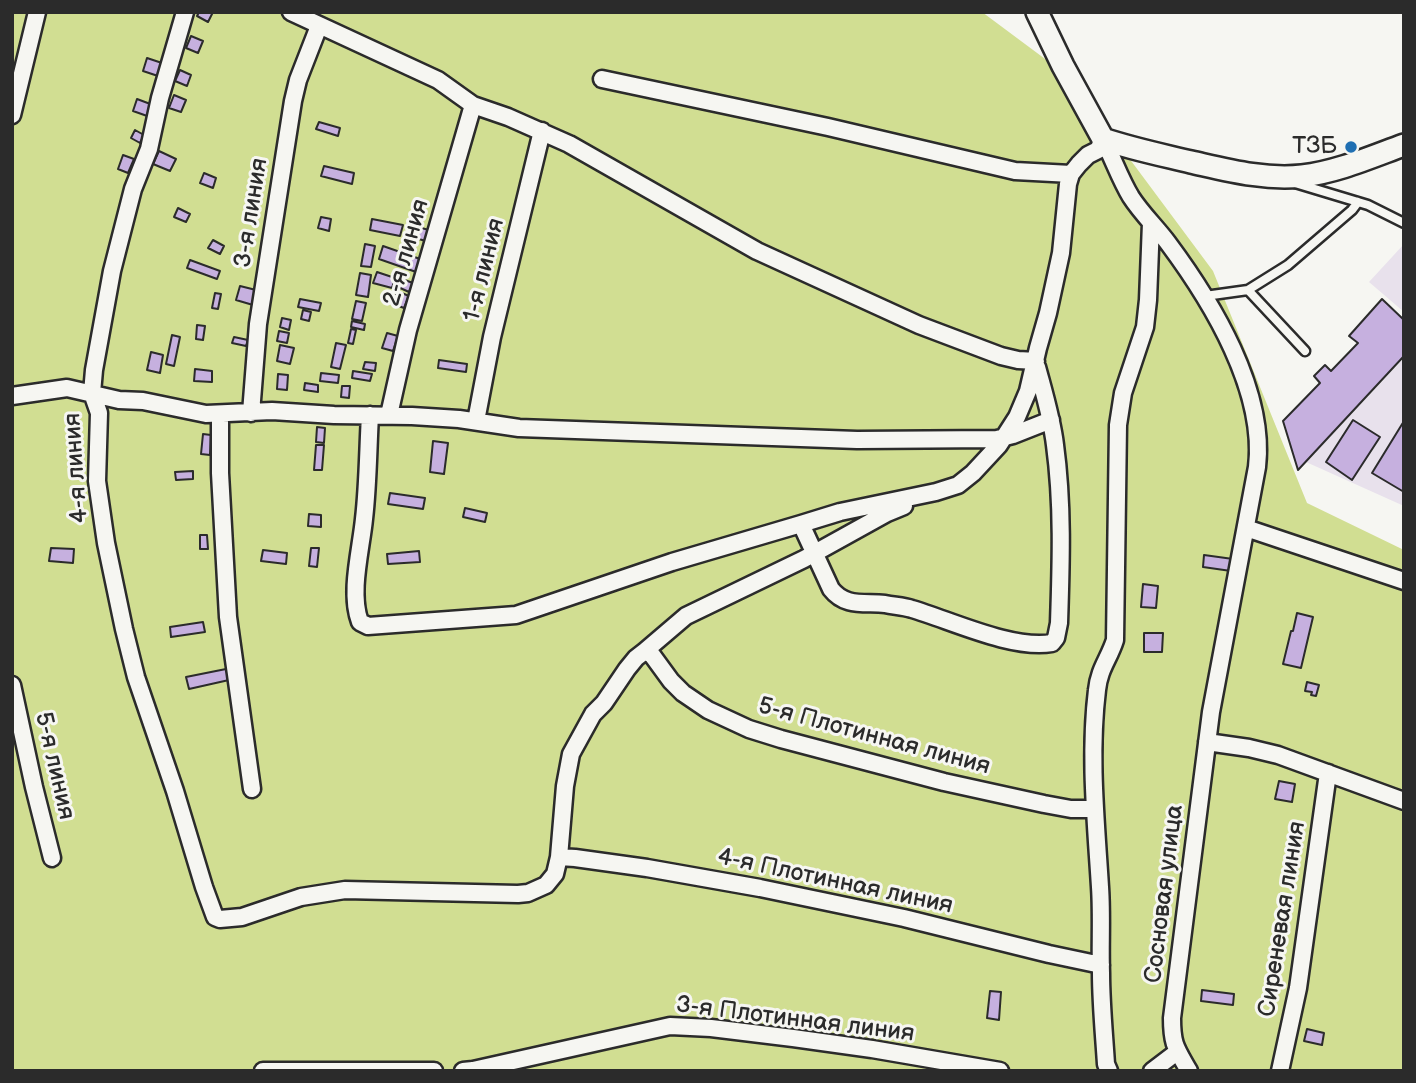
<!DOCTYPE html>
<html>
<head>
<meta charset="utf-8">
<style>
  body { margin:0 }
  #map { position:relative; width:1416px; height:1083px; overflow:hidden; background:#f6f6f2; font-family:"Balsamiq Sans",sans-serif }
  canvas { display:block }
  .frame { position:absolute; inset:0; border:14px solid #2b2b2b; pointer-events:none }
</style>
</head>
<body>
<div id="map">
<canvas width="1416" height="1083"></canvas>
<div class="frame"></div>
</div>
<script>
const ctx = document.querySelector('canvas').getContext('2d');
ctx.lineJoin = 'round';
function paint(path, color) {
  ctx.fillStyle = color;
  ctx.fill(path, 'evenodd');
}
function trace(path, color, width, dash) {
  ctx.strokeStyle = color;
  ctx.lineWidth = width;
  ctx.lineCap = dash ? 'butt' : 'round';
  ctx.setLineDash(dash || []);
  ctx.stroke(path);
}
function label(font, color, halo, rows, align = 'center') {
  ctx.font = font + ' "Balsamiq Sans",sans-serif';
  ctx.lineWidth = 6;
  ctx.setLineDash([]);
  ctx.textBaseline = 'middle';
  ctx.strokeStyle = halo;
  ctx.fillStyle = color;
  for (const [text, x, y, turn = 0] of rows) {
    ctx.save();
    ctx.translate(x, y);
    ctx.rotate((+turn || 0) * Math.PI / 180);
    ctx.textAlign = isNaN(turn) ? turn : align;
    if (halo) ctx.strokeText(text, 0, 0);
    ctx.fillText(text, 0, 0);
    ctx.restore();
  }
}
paint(new Path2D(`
  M1404,244V312L1369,282Z
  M1404,358V506L1306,462Z`), '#e8e1ec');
paint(new Path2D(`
  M12,12H982L1068,76L1213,271L1307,503L1404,550V1071H12Z`), '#d1de92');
const building = new Path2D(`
  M199,12H213L208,22L197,16Z
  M191,36L203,41L198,53L186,48Z
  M147,58L165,64L161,77L143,71Z
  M180,70L191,75L187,86L175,81Z
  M174,95L186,100L181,112L169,108Z
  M137,99L153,105L150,117L133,111Z
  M319,122L340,128L338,136L316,129Z
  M135,130L144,135L140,143L131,138Z
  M159,151L176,159L170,171L153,164Z
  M123,155L134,159L128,173L118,169Z
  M324,166L354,173L352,184L321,176Z
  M204,173L216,178L213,188L200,183Z
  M178,208L190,214L186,222L174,217Z
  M321,217L331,219L329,231L318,228Z
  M372,219L403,225L400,236L370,230Z
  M415,226L432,231L429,242L412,237Z
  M213,240L224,246L220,254L208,248Z
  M365,244L375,246L371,267L361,266Z
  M383,246L423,260L419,273L379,259Z
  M190,260L220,271L217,279L187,268Z
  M377,272L395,278L392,288L373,283Z
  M360,273L371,275L368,297L356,295Z
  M402,279L413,283L409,292L398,287Z
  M240,286L256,290L253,305L236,300Z
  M397,291L409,296L404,308L393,304Z
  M215,293L221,294L218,309L212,308Z
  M300,299L321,303L319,311L298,307Z
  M1382,299L1404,320V356L1298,470L1283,421L1320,383L1314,376L1325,365L1331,371L1358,343L1349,336Z
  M356,301L366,303L362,321L352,319Z
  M303,310L311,312L309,321L301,319Z
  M282,318L291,320L289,330L280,327Z
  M352,321L365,324L364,330L351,327Z
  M197,325L205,326L203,340L196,339Z
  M351,329L356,330L353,344L348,343Z
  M279,331L289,333L287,343L277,341Z
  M387,333L398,336L393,351L382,348Z
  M172,335L180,337L174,366L166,364Z
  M234,337L248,340L246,346L232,343Z
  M336,343L346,345L340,369L331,367Z
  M280,345L294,348L290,364L277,361Z
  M151,352L163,355L160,373L147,370Z
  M439,360L467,364L466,372L438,368Z
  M365,362L376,363L375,371L363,369Z
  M195,369L212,371V382L194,381Z
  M353,371L372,374L370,381L352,378Z
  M321,373L339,375L338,383L320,381Z
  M278,374L288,375L287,390L277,389Z
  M305,383L318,385V392L304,390Z
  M342,386H350L349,398L341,397Z
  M1353,420L1380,437L1352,480L1326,462Z
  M1404,421V492L1372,473Z
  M317,427L325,428L324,443L316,442Z
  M203,434L211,435L210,455L201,454Z
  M433,441L448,443L444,474L430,472Z
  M316,445H324L322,470H314Z
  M193,471V479L176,480L175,472Z
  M390,493L425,498L423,509L388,504Z
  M465,508L487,513L485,522L463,517Z
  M309,514L321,515V527L308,526Z
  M200,535H207L208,549H200Z
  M51,548L74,549L73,563L49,561Z
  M311,548H319L317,567L309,566Z
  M263,550L287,553L286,564L261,561Z
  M419,551L420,562L388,564L387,554Z
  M1204,555L1233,559L1231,571L1203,567Z
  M1143,584L1158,586L1156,608L1141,607Z
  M1297,613L1313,617L1301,668L1283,664L1291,631H1293Z
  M203,622L205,632L171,637L170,627Z
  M1144,633H1163L1162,652H1144Z
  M226,669L229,680L189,689L186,677Z
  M1307,682L1319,685L1316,696L1311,695L1312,692L1305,691Z
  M1279,781L1295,784L1292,802L1275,799Z
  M1202,990L1234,994L1233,1005L1201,1001Z
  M990,991L1001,992L999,1020L987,1018Z
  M1307,1029L1324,1033L1322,1045L1304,1041Z`);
paint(building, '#c6b0df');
trace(building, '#2b2b2b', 2);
const service = new Path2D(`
  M1295,183L1368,205L1404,223
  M1248,290L1288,265L1352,210L1358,202
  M1205,296L1248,290L1305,351`);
const minor = new Path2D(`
  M185,12L160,98L149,149L133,189L112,271L94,370L92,393L99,413L97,481L106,543L124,629L136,677L175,791L204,887L215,917L220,919L242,917L301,897L345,890L518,894L528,893L546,885L555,874L559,857L565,786L571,754L593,714L604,703L627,669L636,658L645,651L652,655L671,681L683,693L708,710L749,729L781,739L944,782L1044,804L1071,809H1095
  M291,12L438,80L473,105L508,117L569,144L757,251L919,325L1001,356L1018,360L1036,361
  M602,79L828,127L1015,171L1071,174
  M12,115L37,12
  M1103,139C1113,158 1120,179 1131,197C1142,214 1156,227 1168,243C1212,302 1266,391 1257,467L1211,712L1172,1018C1172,1045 1176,1048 1189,1071
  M12,396L67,388L119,400L143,401L206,414L272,411L334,415L412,416L459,419L519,428L857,440L997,439L1013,435L1051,420
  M251,413L258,324L293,101L298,80L319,26
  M220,414V473L228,617L252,789
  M370,415C368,450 368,485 364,519C361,550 349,593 360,622L368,626L516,615L672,562L801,524L840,512L936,492L958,485L973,473L999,445L1017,417L1028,391L1038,348L1048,313L1061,253L1068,184L1071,174L1079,164L1088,155L1098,150L1103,139
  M389,415L408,330L473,105
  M476,421L492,337L542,131
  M801,524L831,589C845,607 863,602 885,604C894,606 903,606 912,609C950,620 1012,650 1052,643L1056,638L1059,623C1061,563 1063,504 1055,445C1052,419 1044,393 1037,367
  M1246,528L1404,581
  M645,651L686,616L804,559L887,513L904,506
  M12,685L34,787L52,858
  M1207,742L1249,748L1278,755L1404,801
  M559,857L575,858L647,868L760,888L904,918L1049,954L1101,965
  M263,1071H434
  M463,1071L473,1070L670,1026L711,1028L793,1038L872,1049L1000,1071
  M1109,1071L1106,1064C1104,1033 1101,1003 1101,973C1100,944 1102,916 1100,887C1096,822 1089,755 1097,690C1099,669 1109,659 1115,640L1118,425L1123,393L1145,327L1148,300L1151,223
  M1152,1071L1177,1052
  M1280,1071L1298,988L1328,773`);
const secondary = new Path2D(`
  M1037,12L1063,66L1103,139C1132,149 1162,155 1191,162C1227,170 1264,180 1302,176C1337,172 1371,157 1404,145`);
trace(service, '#2b2b2b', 13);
trace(minor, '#2b2b2b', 21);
trace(secondary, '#2b2b2b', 26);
trace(service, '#f6f6f2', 8);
trace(minor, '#f6f6f2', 16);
trace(secondary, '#f6f6f2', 21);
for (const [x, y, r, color] of [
  [1351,147,7,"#1f6fb2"]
]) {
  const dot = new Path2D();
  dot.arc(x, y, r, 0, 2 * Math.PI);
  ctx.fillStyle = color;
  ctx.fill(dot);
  trace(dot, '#f6f6f2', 2.5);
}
label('24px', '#2b2b2b', '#f6f6f2', [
  ["ТЗБ",1337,147]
], 'right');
label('24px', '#2b2b2b', '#f6f6f2', [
  ["3-я линия",252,213,-81],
  ["2-я линия",407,253,-74],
  ["1-я линия",485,270,-76],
  ["4-я линия",77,468,-94],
  ["5-я Плотинная линия",874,737,15],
  ["5-я линия",54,766,77],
  ["4-я Плотинная линия",835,882,12],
  ["Сосновая улица",1165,894,-83],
  ["Сиреневая линия",1283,919,-81],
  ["3-я Плотинная линия",795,1020,7]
]);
</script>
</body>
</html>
